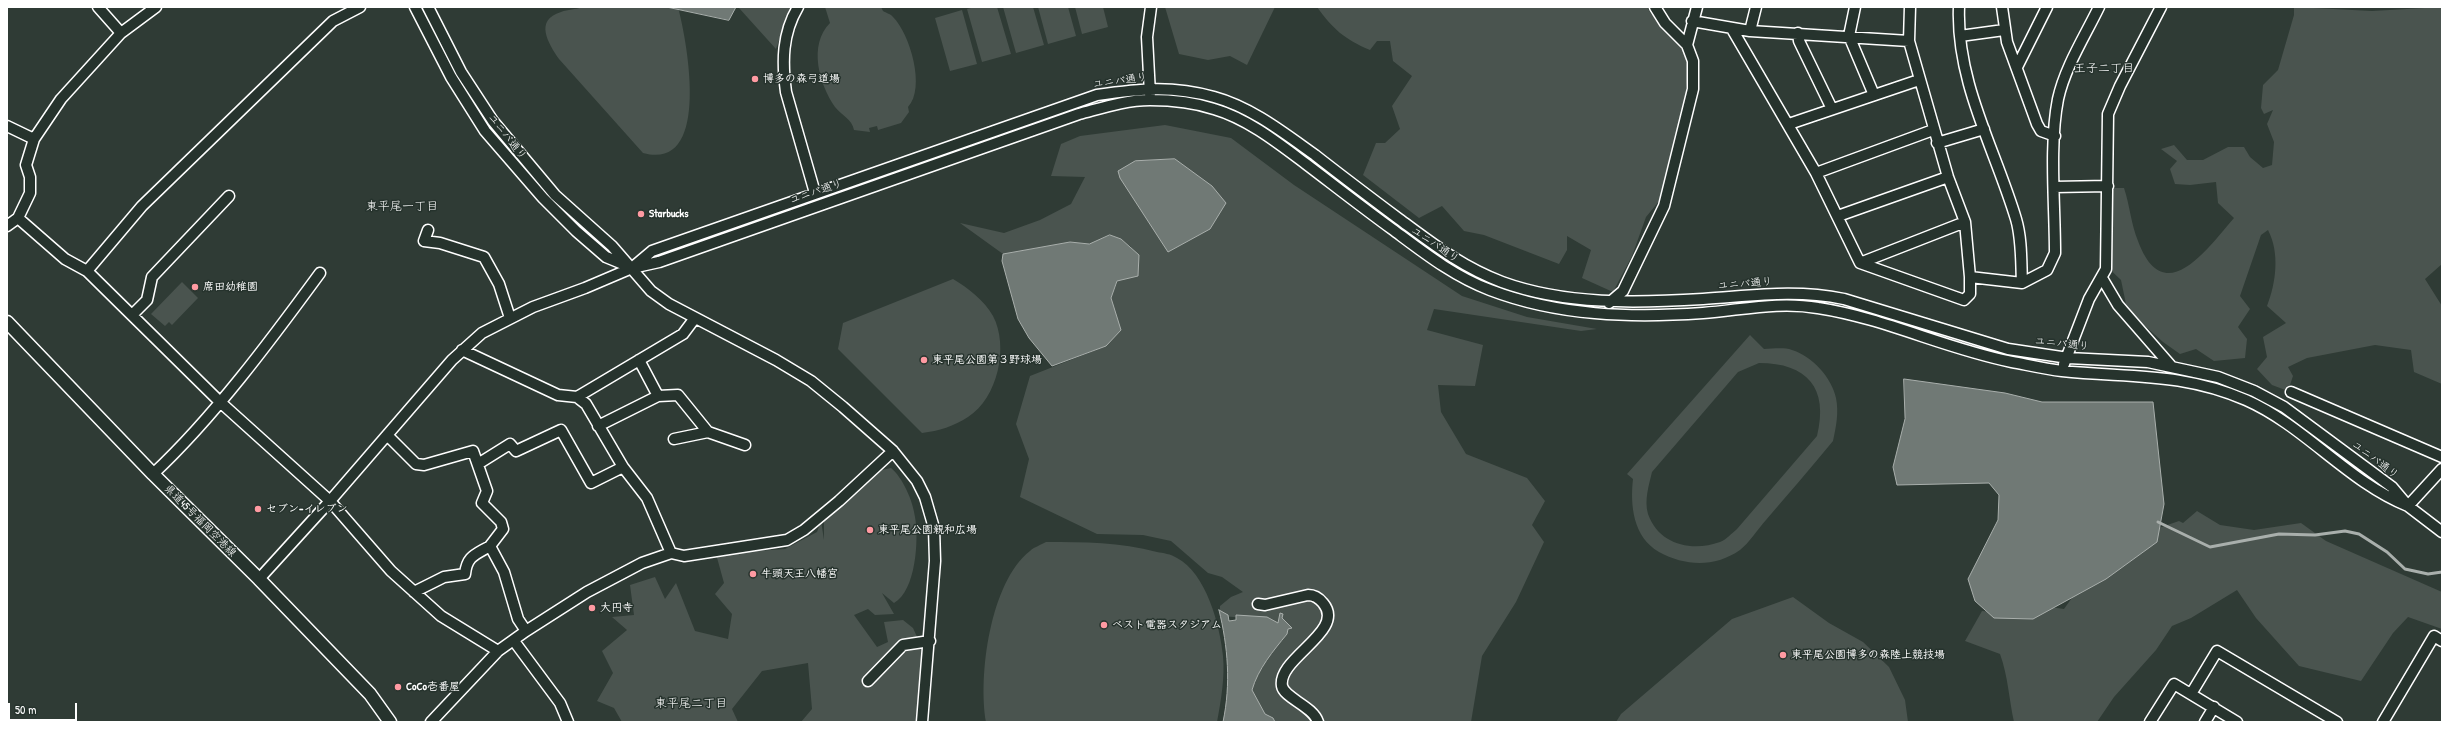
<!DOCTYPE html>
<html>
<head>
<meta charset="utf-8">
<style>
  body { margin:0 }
  #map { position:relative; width:2449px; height:729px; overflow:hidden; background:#2f3b35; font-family:"Patrick Hand",sans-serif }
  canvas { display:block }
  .frame { position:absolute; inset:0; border:8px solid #fff; pointer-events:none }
  .scale { position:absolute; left:8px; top:703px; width:69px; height:18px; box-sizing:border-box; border:2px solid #fff; border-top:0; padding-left:5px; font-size:12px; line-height:14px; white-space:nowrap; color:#fff; -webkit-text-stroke:3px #26332d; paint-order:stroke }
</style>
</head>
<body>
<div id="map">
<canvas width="2449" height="729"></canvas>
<div class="frame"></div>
<div class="scale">50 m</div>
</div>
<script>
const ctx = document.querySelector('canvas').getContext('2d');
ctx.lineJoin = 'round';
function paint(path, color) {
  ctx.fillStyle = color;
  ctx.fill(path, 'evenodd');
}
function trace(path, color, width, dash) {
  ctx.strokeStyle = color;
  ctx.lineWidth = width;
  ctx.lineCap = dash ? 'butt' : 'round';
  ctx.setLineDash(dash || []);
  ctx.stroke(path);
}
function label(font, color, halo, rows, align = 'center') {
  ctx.font = font + ' "Patrick Hand","Klee One",sans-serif';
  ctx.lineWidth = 3;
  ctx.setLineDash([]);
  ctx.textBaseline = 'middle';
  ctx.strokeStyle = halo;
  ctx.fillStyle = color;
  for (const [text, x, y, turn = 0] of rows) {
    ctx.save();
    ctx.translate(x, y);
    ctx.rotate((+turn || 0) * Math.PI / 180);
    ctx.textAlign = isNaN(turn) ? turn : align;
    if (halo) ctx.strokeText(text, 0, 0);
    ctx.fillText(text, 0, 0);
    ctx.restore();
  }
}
paint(new Path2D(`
  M582,7H678C687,41 712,172 643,153L559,59C548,43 534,20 561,12C568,9 575,10 582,7Z
  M739,7H791L776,49L739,8Z
  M825,7H881L883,11C886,13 891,14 893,17C910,34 926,88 908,107L909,112L901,123L878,130L877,126L869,128L870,132L854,130C852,119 842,116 835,107C819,84 808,45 830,23Z
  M975,7H997L1011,54L982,62L967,9Z
  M1003,7H1033L1044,45L1016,53Z
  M1038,7H1068L1076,36L1048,44Z
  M1075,7H1103L1108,27L1082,34Z
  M1165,7H1275L1247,65L1230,56L1208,60L1179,54Z
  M1317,7H1647L1651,14L1678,30L1690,65L1686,88L1687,107L1660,200L1646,217L1632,256L1613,292L1582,278L1591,250L1567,236V250L1559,264L1484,235L1464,231L1442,206L1419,218L1363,175L1376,143H1385L1400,129L1392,106L1412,76L1393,61L1390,41H1377L1370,50C1344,39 1333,29 1317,7Z
  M2294,7L2372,11L2442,7V264L2425,279L2442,306V384L2414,372L2411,350L2375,345L2307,358L2288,367L2293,376L2288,391L2272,385L2257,369L2267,357L2263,337L2286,323L2267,306C2276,283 2280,253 2268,230L2261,235L2240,296L2250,309L2238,327L2247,339L2245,358L2214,361L2196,349L2180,354L2163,342L2135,317L2126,304L2121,280L2100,260L2103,217L2111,188H2124C2130,206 2131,224 2138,241C2164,311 2207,249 2234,218L2218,203L2216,182L2190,185L2175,184L2170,169L2177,161L2161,149L2174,145L2187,160H2203L2228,147H2244L2250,157L2263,168L2272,165L2274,142L2267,124L2273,110L2264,114L2261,108L2263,85L2278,70L2294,15Z
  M962,10L977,64L950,71L935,18Z
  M1165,125L1231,138L1294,185L1462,296L1527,317L1597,329L1581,331L1434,309L1427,330L1483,345L1475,386L1438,385L1441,412L1466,454L1527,478L1545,501L1532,525L1544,542L1516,602L1482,656L1471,722H1270L1250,698L1262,619L1220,616V606L1231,597L1243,592L1222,577L1208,573L1171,541L1143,535L1097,534L1020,497L1029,459L1016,424L1030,376L1106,346L1111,298L1131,247L1121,239L1110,235L1089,244L1070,242L1003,254L960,223L1004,233L1040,220L1071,204L1085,177L1051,176L1061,144L1080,136Z
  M953,279C968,288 984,300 993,316C1009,346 998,398 968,417C954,426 939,431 922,433L838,349L843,323Z
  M182,282L198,298L172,325L169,322L165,326L151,314Z
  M1750,335L1764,349C1773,349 1783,347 1792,350C1812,356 1832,378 1836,398C1839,413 1836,427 1833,441C1811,468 1788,494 1766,520C1758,529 1749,543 1740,550C1714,568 1685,566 1659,552C1633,537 1630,505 1633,479L1627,474ZM1759,363C1807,363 1829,388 1817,436L1737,529C1732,533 1726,540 1720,542C1692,552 1659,545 1648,514C1644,500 1649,485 1652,472L1738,372Z
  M891,468C903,478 913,501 915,517C919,539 916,591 894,603L882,593L894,614L875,615L868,609L854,615L877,647L888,642L884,622L903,620L913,628L924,652L920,673L921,699L918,722H801L812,709L808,663L762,671L732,709L738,722H622L614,708L597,701L613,673L602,651L627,630L612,617L634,615L630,585L655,577L665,599L676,583L695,631L728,639L732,614L715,594L724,583L716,554L785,549L817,532L821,521L824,540V518L877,471Z
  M2197,511L2220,525L2254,530L2301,523L2326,541L2442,592V629L2408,617L2393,633L2361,681L2299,666L2256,618L2237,590L2191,618L2172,626L2156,650L2114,697L2097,722H2014C2009,699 2008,676 2000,654L1965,641L1982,611L2019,614L2043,606L2064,609L2086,578L2153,530L2179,521L2183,523Z
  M1046,542C1084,542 1120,542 1157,552C1163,553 1171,554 1177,558C1206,573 1220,625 1223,656C1225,677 1221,701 1217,722H986C978,676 990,582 1030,551C1034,547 1041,545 1046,542Z
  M1793,597L1829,623L1863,642L1889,667L1905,700L1908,722H1616L1621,714L1732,619Z`), '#4a544f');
const water = new Path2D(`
  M667,7H736L729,20Z
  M1175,159L1212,186L1226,203L1210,229L1168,252L1120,178L1118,171L1135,161Z
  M1110,235L1121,239L1139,255L1138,276L1117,281L1111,298L1121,330L1106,346L1052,366L1029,338L1018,319L1002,261L1003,254L1070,242L1089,244Z
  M1904,379L2005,393L2042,402H2153L2164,504L2157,542L2106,579L2033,619L1994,618L1975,601L1968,579L1998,520L1999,495L1989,483L1897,485L1893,467L1905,419Z
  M1219,610L1228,615L1229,621L1236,620V615L1267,617L1278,623L1280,613L1283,614L1282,618L1292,628L1288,629L1287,634C1273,651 1258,669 1252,690L1265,714L1273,718L1275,722H1223C1231,684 1228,647 1219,610Z`);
paint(water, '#707975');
trace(water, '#a9afac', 1);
trace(new Path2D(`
  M2158,522L2210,547L2279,534L2315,535L2345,531L2359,534L2387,552L2405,569L2428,574L2442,572`), '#a9afac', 3);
const minor = new Path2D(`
  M98,7L121,33
  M415,7L451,77L485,131L543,198L576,231L606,257L628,266
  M428,7L461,72L493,121L555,195L612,246L651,291L669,304L776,360L811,381L843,407L893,451L917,481L925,497L934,528L935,561L922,722
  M798,7C782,34 782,62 786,92L815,193
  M1655,7L1665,23L1687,45
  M1855,7L1849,36L1874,95
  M1910,7L1909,41L1948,177L1965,222L1970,277L2022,283L2047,270L2055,253C2055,205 2049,145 2058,99C2065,67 2085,36 2099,7
  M1959,7C1956,82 1995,149 2016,219C2022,239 2021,262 2022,283
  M2002,7L2007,42L2037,124L2041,131L2055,136
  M1692,21L1750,31L1909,41
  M1732,29L1816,173L1860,263L1965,222
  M1750,31L1756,7
  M1798,33L1799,41L1832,109
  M1960,36L2004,30
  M2017,67L2047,7
  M1150,94L1147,37L1151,7
  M1789,124L1919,80
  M7,126L34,139
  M1937,143L1984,129
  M1816,173L1933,130
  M2054,187L2108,186
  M1838,216L1948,177
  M18,218L30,193V177L26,165L34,139L61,99L121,33L156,7
  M7,226L18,218L65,259L87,271L219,401L330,501L391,571L441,616L498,651
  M428,230L424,241L440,243L484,257L499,284L510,318
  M1860,263L1964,300L1970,294V277
  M633,267L652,251L1097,95C1139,89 1171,85 1214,97C1251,107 1284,133 1315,155C1343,177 1371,198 1399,219C1433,244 1462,267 1502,282C1565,305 1637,303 1703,299C1752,296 1794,289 1844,299L2008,349L2068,358L2148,362L2218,377L2254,391L2284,407L2392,487L2408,506L2442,532
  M87,271L142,206L333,21L360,7
  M2102,278L2118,305L2172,367
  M1609,303L1623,291L1664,206L1693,89V61L1687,45L1697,7
  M133,314L147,300L152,277L229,196
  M462,350L558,395L577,397L586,404L623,467L647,498L671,553
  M2064,364L2089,299L2106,269L2108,114L2120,86L2161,7
  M2291,392L2442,457
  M658,396L678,395L708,432L745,445
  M577,397L683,334L695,318
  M598,426L658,396L639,360
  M387,435L416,464L424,465L473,451L487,491L482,503L501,522L503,529L490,546L504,572L518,619L526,631
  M674,439L708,432
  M478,464L510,444L516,451L561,430L591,483L623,467
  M153,474C213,418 271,340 320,273
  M2408,506L2442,469
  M259,579L330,501L452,360L482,333L533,307L585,288L632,268L659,262L1079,114C1102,108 1125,100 1150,100C1171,100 1193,102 1214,109C1248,119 1278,143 1306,164C1335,186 1363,208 1392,229C1423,252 1453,276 1490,290C1558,316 1631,318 1703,313C1742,310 1779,301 1818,308C1884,318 1946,349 2012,362C2028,365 2045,369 2062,371C2129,378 2181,372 2246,400C2305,426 2348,482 2408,506
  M414,592L444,577L465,574C467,556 475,555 490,546
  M1258,604L1265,605L1308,595C1315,595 1319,598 1323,603C1347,631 1277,658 1282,686C1284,698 1313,706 1318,722
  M514,641L560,703L568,722
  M868,681L903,645L930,641
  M2191,694L2217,651L2337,722
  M431,722L498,651L526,631L587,592L642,563L671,553L684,556L787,540L804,530L839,501L893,451
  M2150,722L2174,684L2237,722
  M2205,722L2214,707
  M2383,722L2434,636L2442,641`);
const major = new Path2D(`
  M7,322L153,474L259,579L370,694L390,722`);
trace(minor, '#fff', 13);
trace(major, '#fff', 15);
trace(minor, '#26332d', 10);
trace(major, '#26332d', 12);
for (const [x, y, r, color] of [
  [755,79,4,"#ff9aa2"],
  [641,214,4,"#ff9aa2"],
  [195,287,4,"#ff9aa2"],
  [924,360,4,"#ff9aa2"],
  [258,509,4,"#ff9aa2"],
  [870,530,4,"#ff9aa2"],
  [753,574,4,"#ff9aa2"],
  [592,608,4,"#ff9aa2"],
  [1104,625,4,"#ff9aa2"],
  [1783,655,4,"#ff9aa2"],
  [398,687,4,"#ff9aa2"]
]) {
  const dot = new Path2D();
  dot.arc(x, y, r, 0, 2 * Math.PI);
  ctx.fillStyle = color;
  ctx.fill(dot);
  trace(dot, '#26332d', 1.5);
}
label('bold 11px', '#fff', '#26332d', [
  ["博多の森弓道場",763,79],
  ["Starbucks",649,214],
  ["席田幼稚園",203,287],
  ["東平尾公園第３野球場",932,360],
  ["セブン-イレブン",266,509],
  ["東平尾公園親和広場",878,530],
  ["牛頭天王八幡宮",761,574],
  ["大円寺",600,608],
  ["ベスト電器スタジアム",1112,625],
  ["東平尾公園博多の森陸上競技場",1791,655],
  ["CoCo壱番屋",406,687]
], 'left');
label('11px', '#fff', '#26332d', [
  ["ユニバ通り",1120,81,-8],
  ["ユニバ通り",507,137,52],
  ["ユニバ通り",816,192,-19],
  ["ユニバ通り",1435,245,34],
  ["ユニバ通り",1745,284,-5],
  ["ユニバ通り",2062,344,6],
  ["ユニバ通り",2375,460,37],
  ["県道45号福岡空港線",200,521,45]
]);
label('12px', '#fff', '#26332d', [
  ["王子二丁目",2104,69],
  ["東平尾一丁目",402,207],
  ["東平尾二丁目",691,704]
]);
</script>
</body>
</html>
